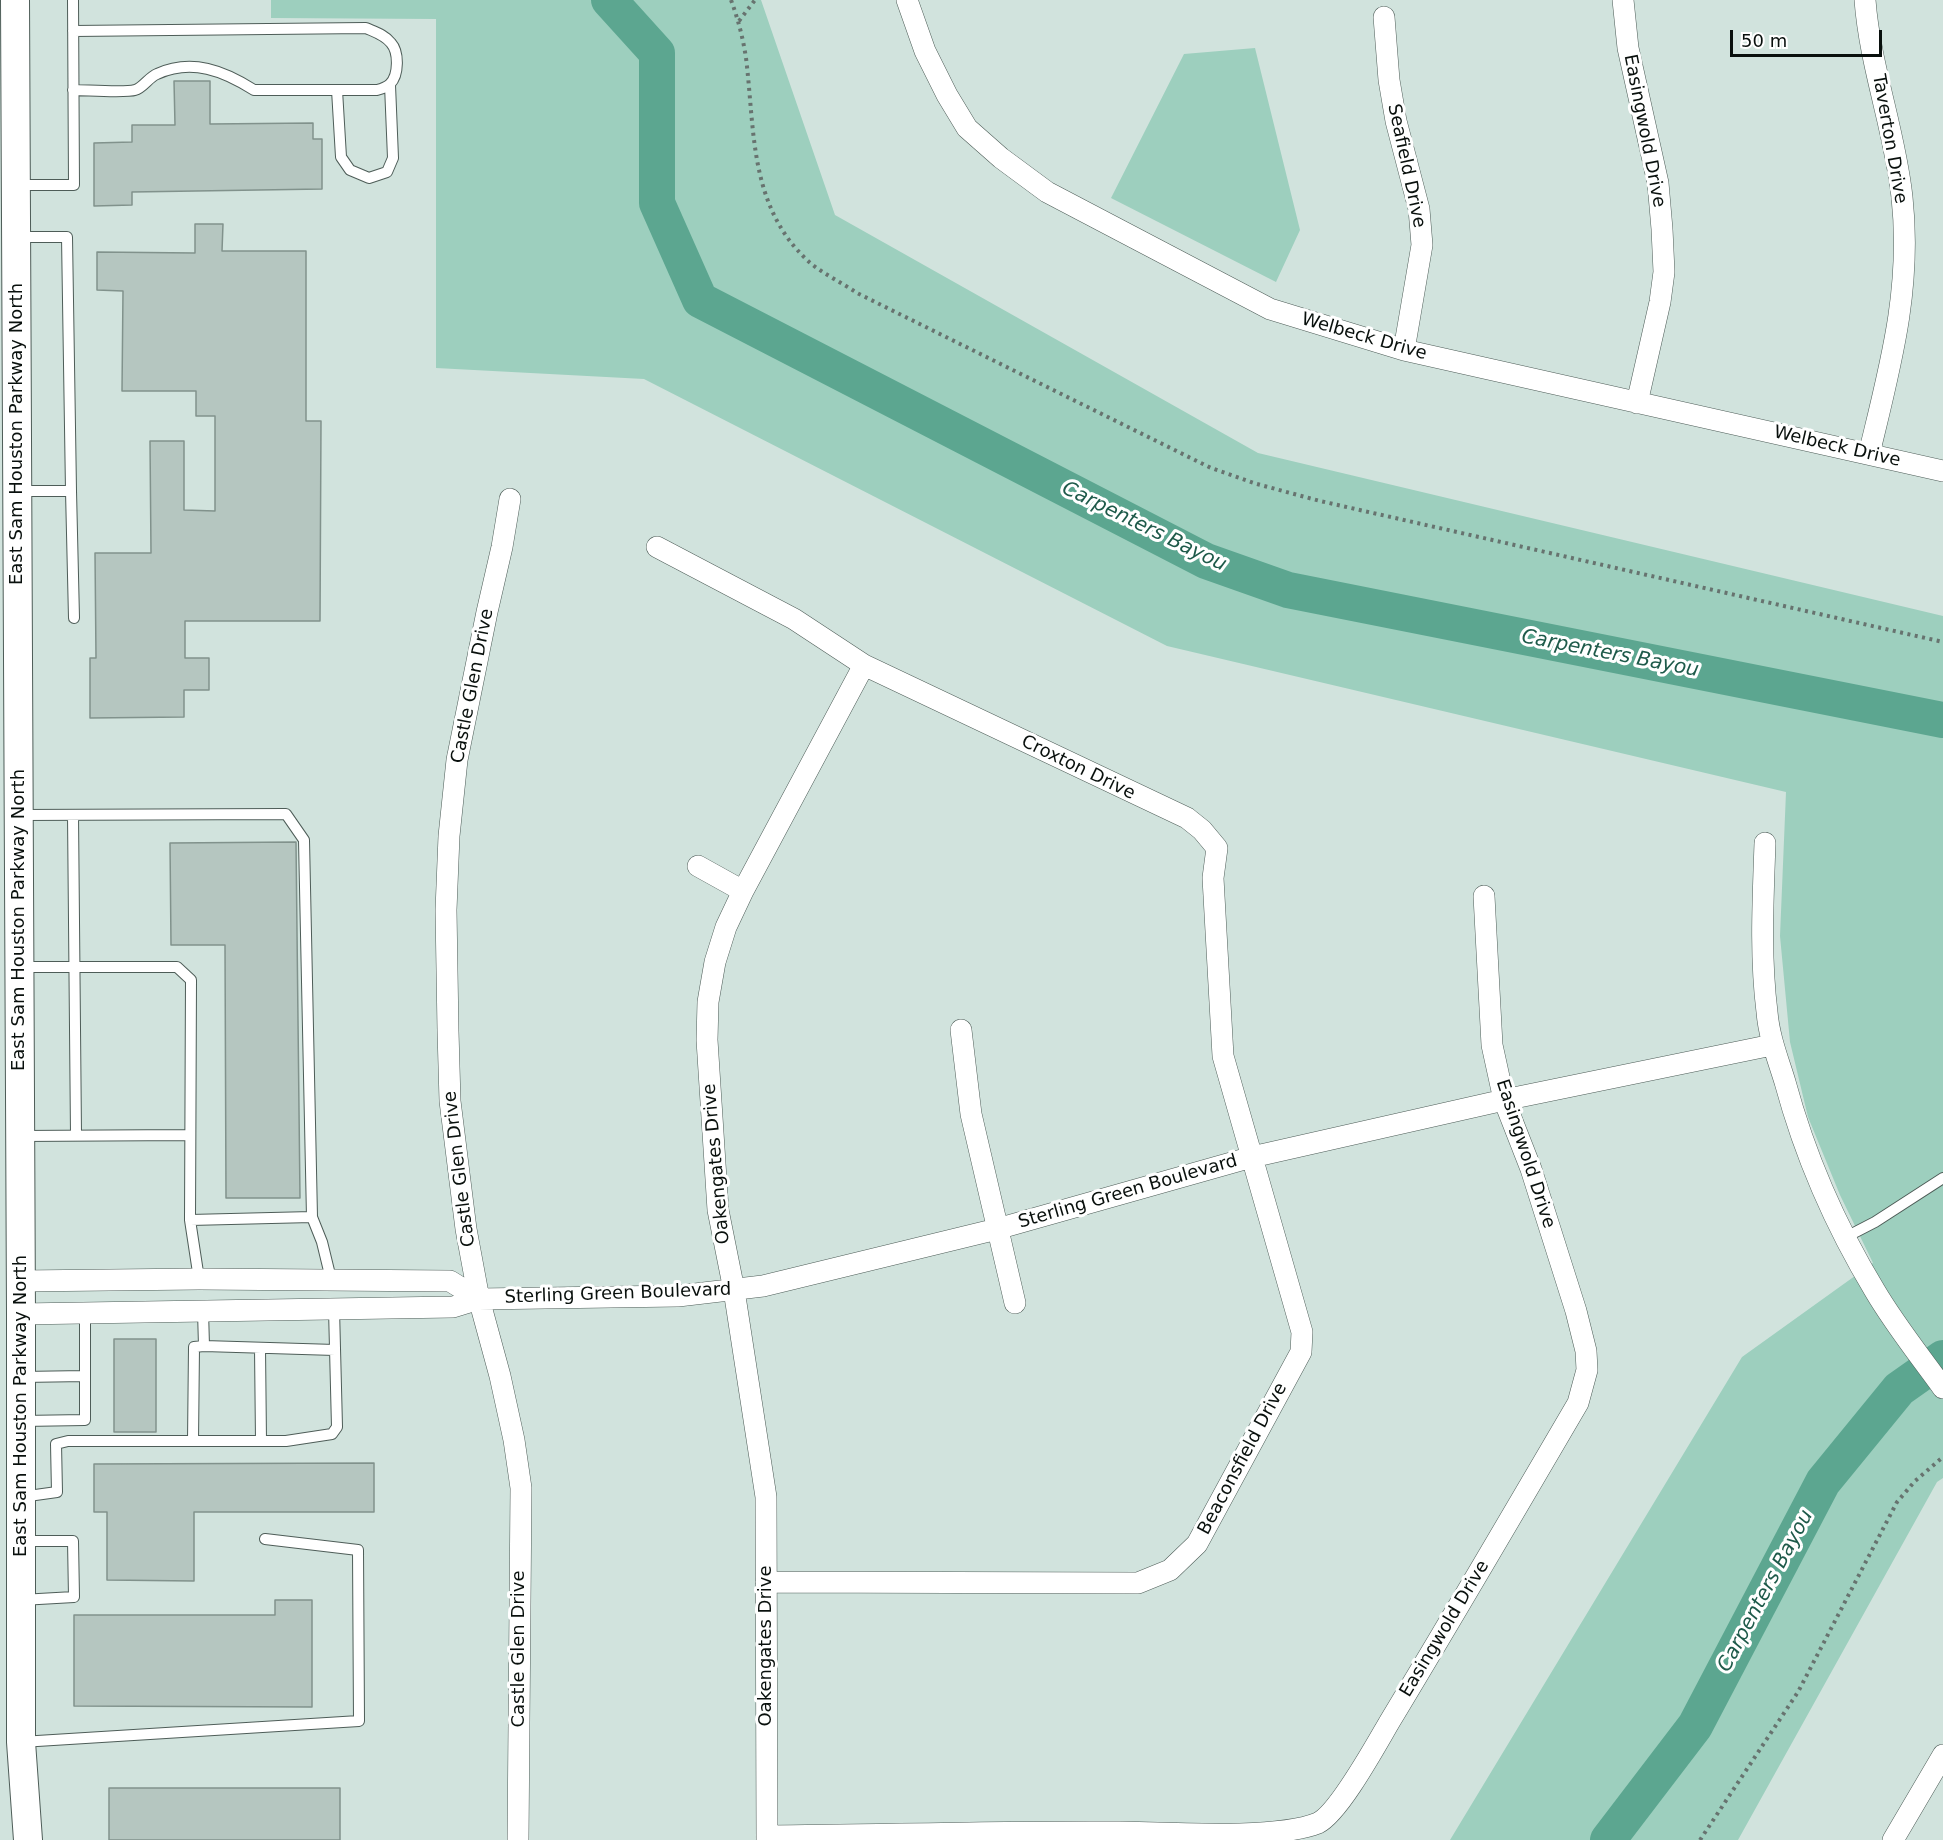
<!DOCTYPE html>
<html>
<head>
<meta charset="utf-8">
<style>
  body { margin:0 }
  #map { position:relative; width:1943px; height:1840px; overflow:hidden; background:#d1e3dd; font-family:"DejaVu Sans",sans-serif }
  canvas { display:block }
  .scale { position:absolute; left:1730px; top:30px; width:152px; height:27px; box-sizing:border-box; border:3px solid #09100d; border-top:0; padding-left:8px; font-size:18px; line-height:21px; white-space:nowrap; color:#09100d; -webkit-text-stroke:4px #fff; paint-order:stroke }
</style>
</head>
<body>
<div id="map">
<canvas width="1943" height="1840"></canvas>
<div class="scale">50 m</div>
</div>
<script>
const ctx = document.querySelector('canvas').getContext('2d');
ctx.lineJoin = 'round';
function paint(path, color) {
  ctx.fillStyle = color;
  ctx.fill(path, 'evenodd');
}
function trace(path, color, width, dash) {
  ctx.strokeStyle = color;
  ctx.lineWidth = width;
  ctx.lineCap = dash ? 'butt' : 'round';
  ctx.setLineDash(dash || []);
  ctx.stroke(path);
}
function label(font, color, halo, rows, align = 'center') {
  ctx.font = font + ' "DejaVu Sans",sans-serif';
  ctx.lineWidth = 6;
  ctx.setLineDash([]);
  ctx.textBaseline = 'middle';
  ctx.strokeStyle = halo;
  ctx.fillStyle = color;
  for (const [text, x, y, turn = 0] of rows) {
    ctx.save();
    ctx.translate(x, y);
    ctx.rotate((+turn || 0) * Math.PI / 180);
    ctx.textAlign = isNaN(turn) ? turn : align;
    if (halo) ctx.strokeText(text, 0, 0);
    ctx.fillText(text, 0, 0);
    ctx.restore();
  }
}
paint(new Path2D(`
  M271,0H761L835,215L1258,453L1943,616V1478L1937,1482L1738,1840H1450L1742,1357L1873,1263L1840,1195L1808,1117L1790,1042L1780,936L1786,792L1167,646L644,379L436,368V19L271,18Z
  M1255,48L1300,230L1276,282L1111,198L1184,54Z`), '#9dcfbe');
trace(new Path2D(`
  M609,0L657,53V203L700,300L1206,561L1288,590L1943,720
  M1608,1840L1695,1726L1823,1482L1899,1389L1943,1358`), '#5ca690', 36);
const building = new Path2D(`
  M174,81H210V124L313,123V139H322V189L132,192V205L94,206V143L132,142V125H175Z
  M195,224H223L222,251H306V421H321L320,621H185V658H209V690H184V717L90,718V658H96L95,553H151L150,441H184V510L215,511V416H196V391H122L123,291L97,290V252L195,253Z
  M296,842L300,1198H226L225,945H171L170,843Z
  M114,1339H156V1432H114Z
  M374,1463V1512H194V1581L107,1580V1512H94V1464Z
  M275,1600H312V1707L74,1706V1615H275Z
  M109,1788H340V1840H109Z`);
paint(building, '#b5c6c0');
trace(building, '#81928c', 1.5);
const lane = new Path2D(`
  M73,31L366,28C375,32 385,35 391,43C399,52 399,75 390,84C387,87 381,89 377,90H254C224,71 192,58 157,74C149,77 143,88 135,90C125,93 86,90 73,90
  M337,90L341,157L350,170L369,178L387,172L393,158L390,85
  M16,185H74L73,0
  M16,237H67L71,491H17
  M71,491L74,618
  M19,815L286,814L304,840L312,1217L322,1242L331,1279
  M73,815L76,1135
  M20,967H177L191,980L190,1220L199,1279
  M20,1136L190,1135
  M190,1220L312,1217
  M1844,1238L1875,1222L1943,1178
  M204,1346L335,1350
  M260,1348L261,1441
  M22,1377L85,1376
  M22,1421L85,1420V1313
  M193,1441L194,1347L204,1346L203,1311
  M21,1497L57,1492L56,1444L68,1441H286L332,1434L337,1427L334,1309
  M21,1600L74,1597L73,1541H23
  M21,1742L359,1721L358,1550L265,1539`);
const street = new Path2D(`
  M907,0L925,51L947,95L967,128L1001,158L1047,192L1270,309L1404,350L1943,471
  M1623,0L1628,48L1658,183L1662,229L1664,272L1660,302L1637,403
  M1865,0C1870,67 1895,131 1902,197C1912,289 1890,367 1869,454
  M1384,17L1389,80L1396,121L1419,209L1422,245L1404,350
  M510,499L502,547L487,612L457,760L449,836L446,910L448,1031L450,1101L466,1229L479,1299L500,1376L514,1440L521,1488L518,1840
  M657,547L794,619L864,665L1187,818L1202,830L1217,848L1213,878L1223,1056L1302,1332L1301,1352L1197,1544L1170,1570L1138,1583L766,1582
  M1765,843C1763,900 1760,956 1767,1012C1769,1037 1778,1059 1785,1082C1805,1156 1835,1225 1875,1291C1895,1325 1920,1356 1943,1388
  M698,866L743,891
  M961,1030L971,1114L1015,1303
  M21,1281L199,1279L450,1281L479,1299
  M21,1314L453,1307L479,1299L678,1296L763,1286L997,1229L1252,1157L1504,1100L1772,1045
  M767,1836C885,1835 1002,1831 1120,1832C1170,1833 1276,1840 1318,1823C1339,1813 1377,1743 1390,1721C1454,1615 1516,1509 1578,1403L1587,1370L1586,1351L1576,1311L1531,1169L1504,1100L1492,1045L1484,896
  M767,1840L766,1497L734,1290L718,1210L707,1040L708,1002L715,962L726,927L743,891L864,665
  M1893,1840L1943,1755`);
const secondary = new Path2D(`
  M15,0L21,1314V1742L28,1840`);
trace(lane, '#4e5d58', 12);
trace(street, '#4e5d58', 22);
trace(secondary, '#4e5d58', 30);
trace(new Path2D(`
  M731,0C738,19 743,38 746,58C755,131 749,205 807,260C821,273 841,282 857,293L1211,468L1257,484L1320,501L1943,642
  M739,21L755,0
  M1700,1840L1798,1692L1897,1502L1915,1481L1943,1457`), '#67736f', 4, [3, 4.5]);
trace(lane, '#fff', 10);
trace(street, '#fff', 21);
trace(secondary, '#fff', 28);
label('18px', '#09100d', '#fff', [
  ["Easingwold Drive",1644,131,79],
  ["Taverton Drive",1889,139,80],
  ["Seafield Drive",1406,166,78],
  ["Welbeck Drive",1364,337,16],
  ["East Sam Houston Parkway North",17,434,-90],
  ["Welbeck Drive",1837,447,13],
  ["Castle Glen Drive",473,686,-79],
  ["Croxton Drive",1078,768,26],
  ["East Sam Houston Parkway North",19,920,-90],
  ["Easingwold Drive",1525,1154,72],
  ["Oakengates Drive",717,1164,-95],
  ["Castle Glen Drive",460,1169,-97],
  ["Sterling Green Boulevard",1128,1192,-16],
  ["Sterling Green Boulevard",618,1294,-2],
  ["East Sam Houston Parkway North",21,1406,-90],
  ["Beaconsfield Drive",1243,1459,-62],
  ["Easingwold Drive",1445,1629,-59],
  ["Oakengates Drive",766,1646,-90],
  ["Castle Glen Drive",519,1649,-90]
]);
label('italic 20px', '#1e5a4a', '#fff', [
  ["Carpenters Bayou",1144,527,26],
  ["Carpenters Bayou",1610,654,11],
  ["Carpenters Bayou",1766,1591,-62]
]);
</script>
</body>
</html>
